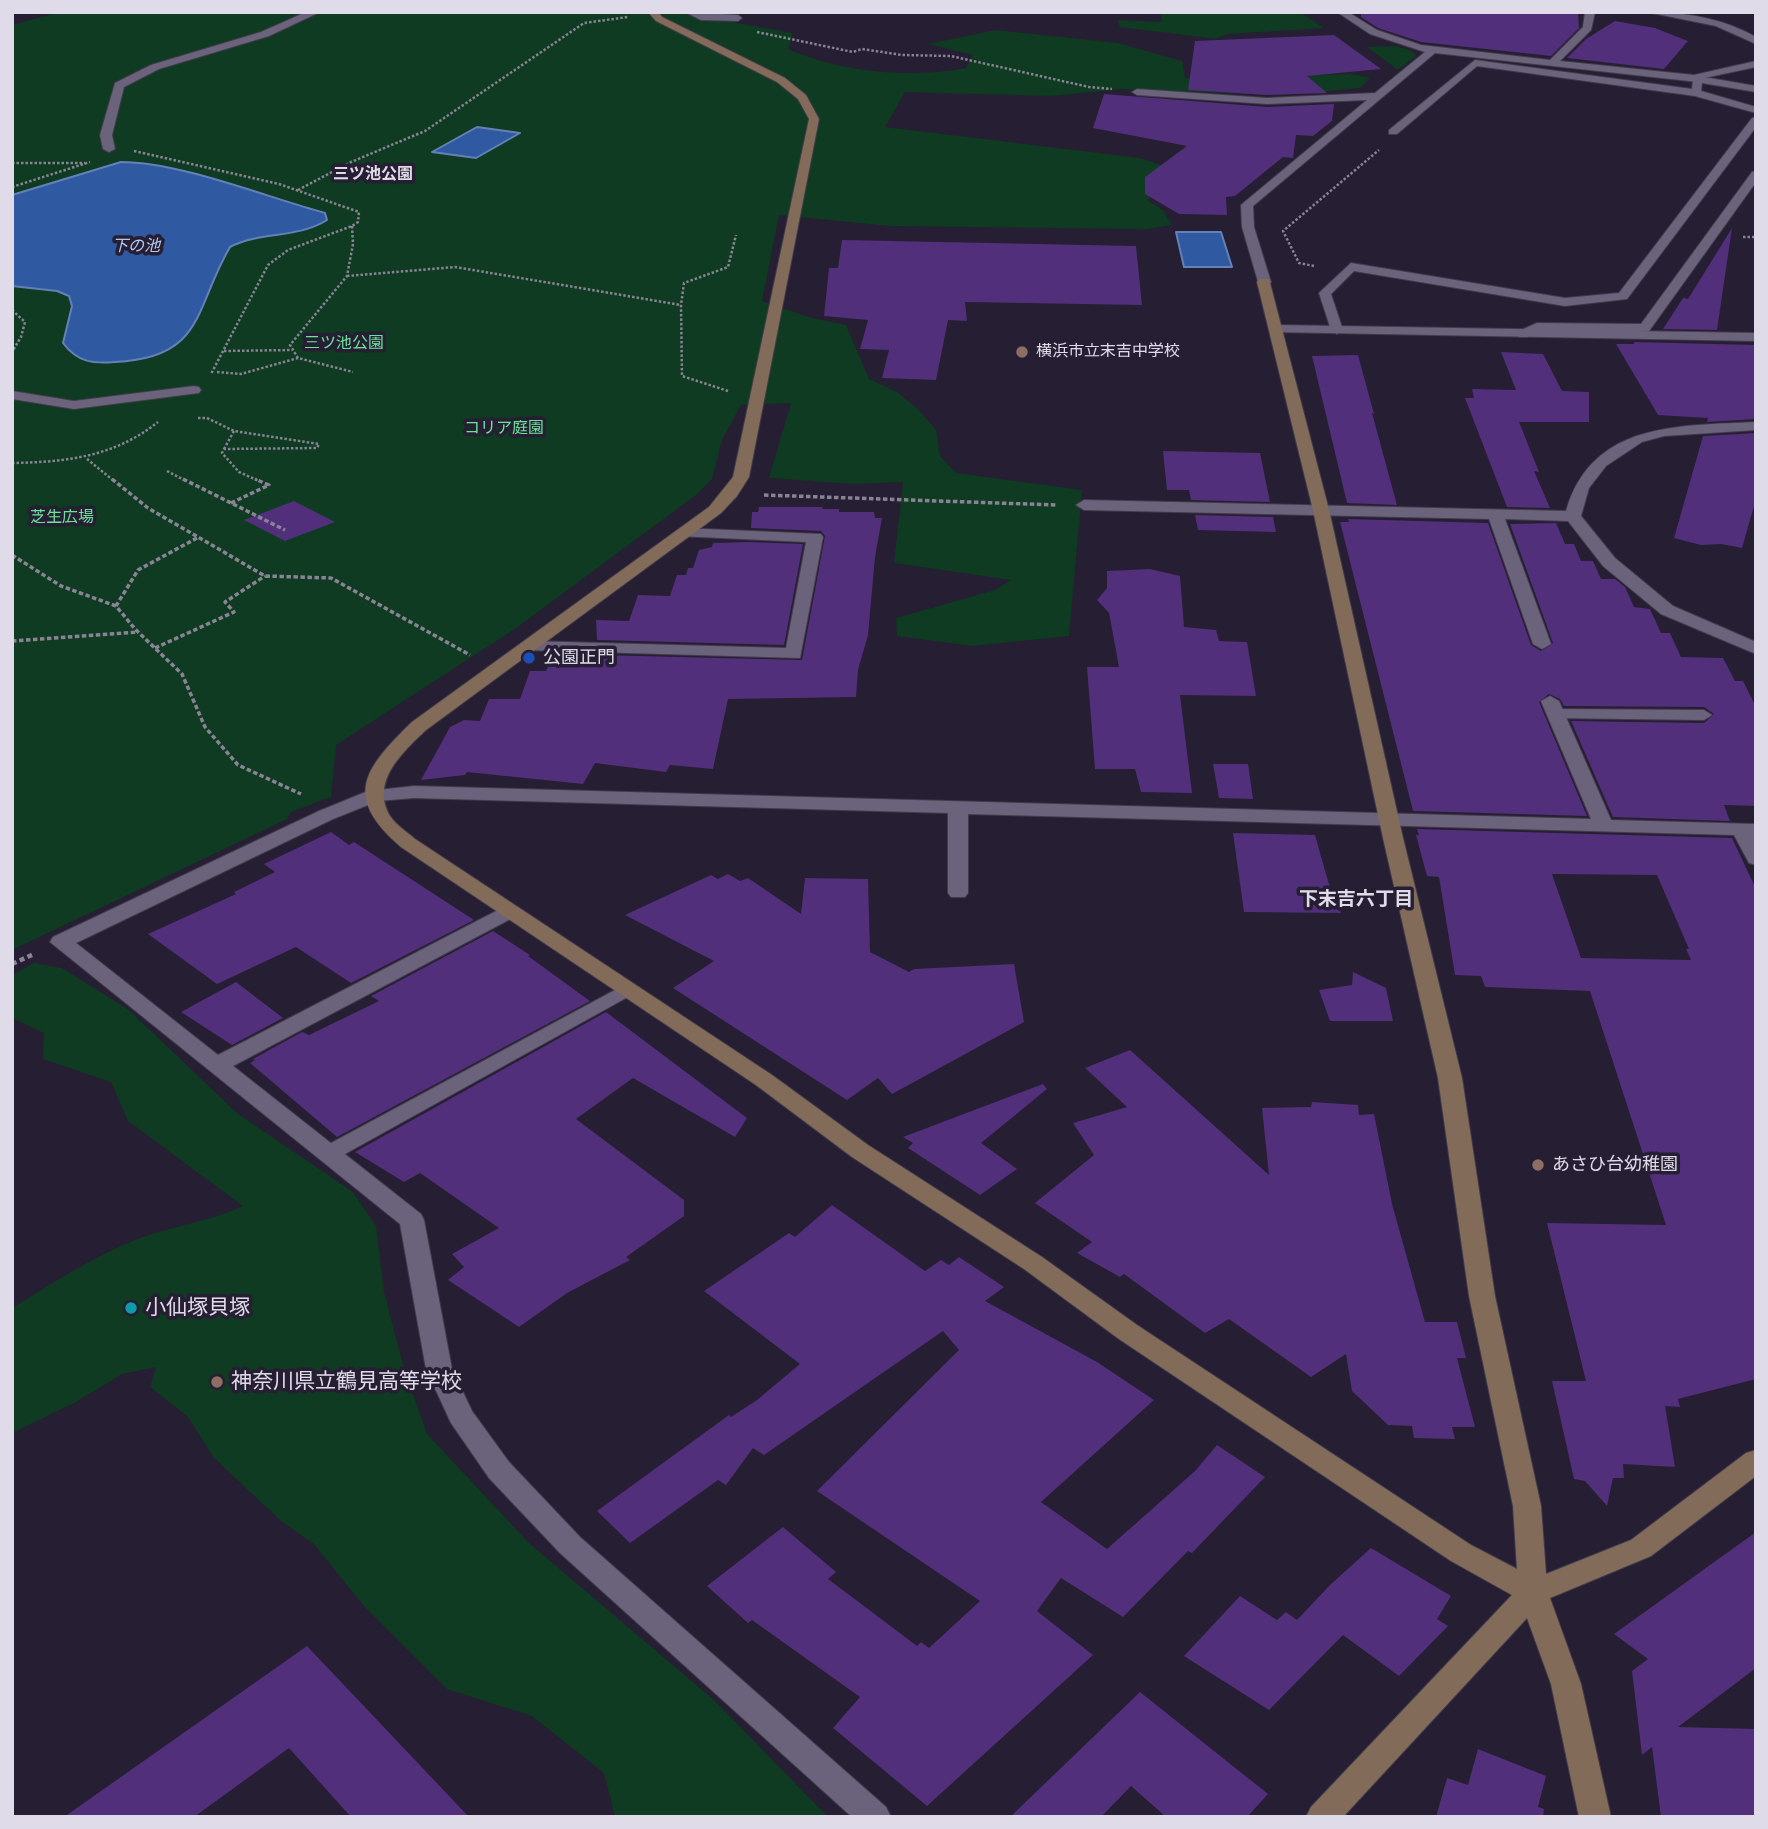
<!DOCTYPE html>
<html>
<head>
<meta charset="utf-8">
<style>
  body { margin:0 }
  #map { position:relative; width:1768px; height:1829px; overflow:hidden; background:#261e32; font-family:Manrope,sans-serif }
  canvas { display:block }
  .frame { position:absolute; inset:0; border:14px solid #e0dbe9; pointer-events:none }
</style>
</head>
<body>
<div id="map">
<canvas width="1768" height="1829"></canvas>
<div class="frame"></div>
</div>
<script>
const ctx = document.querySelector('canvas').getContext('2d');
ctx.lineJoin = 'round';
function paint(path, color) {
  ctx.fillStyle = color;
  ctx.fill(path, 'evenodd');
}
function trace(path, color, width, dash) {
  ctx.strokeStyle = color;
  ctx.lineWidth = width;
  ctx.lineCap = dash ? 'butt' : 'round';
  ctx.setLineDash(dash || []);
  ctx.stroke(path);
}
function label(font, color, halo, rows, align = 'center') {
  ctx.font = font + ' Manrope,"Noto Sans JP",sans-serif';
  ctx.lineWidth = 7;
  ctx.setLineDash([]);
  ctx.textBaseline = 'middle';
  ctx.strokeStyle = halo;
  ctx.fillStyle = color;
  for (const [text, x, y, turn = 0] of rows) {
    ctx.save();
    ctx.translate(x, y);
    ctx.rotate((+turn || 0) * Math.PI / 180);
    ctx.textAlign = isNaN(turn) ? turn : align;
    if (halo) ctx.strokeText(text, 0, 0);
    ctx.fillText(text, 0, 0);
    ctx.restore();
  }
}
paint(new Path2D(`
  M59,12H675L793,33L788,49C840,72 910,79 966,68L973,55L928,44L995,30L1118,43L1182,61L1185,78L1217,81L1249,76L1352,74L1370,78L1360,88L1281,95L1123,89L1051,96L905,92L885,127L1140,158L1186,174L1162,187L1147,200L1163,210L1172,225L1146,229L890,226L779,215L762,301L812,318L846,325L869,379L897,392L918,409L936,430L940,456L956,473L1082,490L1069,636L972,646L897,636L896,618L995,590L1011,580L894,563L903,482L854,484L769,478L791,403L741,405L722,440L712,479L696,495L516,628L336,745L331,797L291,812L287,819L12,950V25Z
  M1160,12H1300L1324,28L1227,34L1217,39L1120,27L1117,20L1162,22Z
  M1396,46L1412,51L1416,56L1398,70L1367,47Z
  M34,963L62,968L129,1010L238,1114L353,1192L376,1226L384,1292L405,1372L427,1434L529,1543L715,1701L828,1817H615L604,1773L532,1716L447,1689L363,1605L313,1543L282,1522L214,1458L188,1417L150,1387L156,1367L122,1374L76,1402L12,1433V1308C51,1284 92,1257 135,1240C171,1226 209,1222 243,1206L128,1121L111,1082L43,1059L44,1033L12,1018V975Z`), '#0e3b21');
const water = new Path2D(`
  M477,127L520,133L476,158L432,152Z
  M121,162C180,162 266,197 325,213L327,220C297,239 261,231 230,247C194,308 205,358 115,362C93,364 77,362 63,343L72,306L69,296L57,291L12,286V195Z
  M1176,232H1221L1232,267H1184Z`);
paint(water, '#2f5aa1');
trace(water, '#6481b7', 2);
paint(new Path2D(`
  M1361,12H1578L1579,28L1551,56L1421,42L1378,28L1361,17Z
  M1615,21L1655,28L1688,41L1664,69L1567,58L1586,39Z
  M1334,35L1381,69L1307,76L1327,93L1267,95L1188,90L1195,41Z
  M1104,94L1267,107L1334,104L1332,121L1313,136L1296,135L1293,158L1283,157L1235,196L1226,197L1227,215L1179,214L1145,194V177L1187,146L1093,128Z
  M1732,228L1717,330L1663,329L1683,298L1688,299Z
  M842,240L1136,246L1142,305L965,302L967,321L948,320L936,380L882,378L889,350L860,349L868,320L824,316L829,268H838Z
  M1634,342L1756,345V419L1707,422L1708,418L1658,415L1616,344H1634Z
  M1501,352L1543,354L1562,391L1589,392V422H1519L1539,472L1534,471L1550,508L1507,507L1465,398H1474L1472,389L1516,390Z
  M1358,355L1374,414L1372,413L1397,505L1347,503L1312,356Z
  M1756,433V499L1742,548L1721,544L1701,545L1674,538L1703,436Z
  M1163,451L1260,453L1270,502L1191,500L1189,490H1167Z
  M294,501L335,522L285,541L244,520Z
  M759,507H823L822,509H839V512H874L875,518H882L875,557L868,635L858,670L856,697L728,699L713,769L670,765L666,772L595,763L583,784L467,772L465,775L421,780L450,727L464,720L480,721L489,699H520L530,671H546L551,660L598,664V655L802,660L825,536L821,531L751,528L752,512H758Z
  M1195,515L1273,517L1276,532L1198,530Z
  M1348,519L1488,523L1531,645L1541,651L1553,643L1510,524L1556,523L1565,544H1574L1581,561H1593L1601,579H1615L1625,587L1634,607L1650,609L1661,633H1670L1681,657L1723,658L1735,681H1743L1756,707V806L1724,805L1730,821L1613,817L1571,721L1704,723L1714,714L1704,707L1564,706L1560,699L1549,694L1539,702L1587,816L1413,811L1340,522H1349Z
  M749,542L803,544L784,645L597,640L596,620L629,621L638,595L670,596L677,575H686L688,568H693L699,550L712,547L713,543Z
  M1150,569L1180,576L1184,627L1216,630L1219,641L1247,642L1256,696L1180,695L1192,793L1141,792L1135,769H1095L1087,667H1119L1109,613L1097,600L1107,588V571Z
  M1213,764H1248L1253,799L1219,798Z
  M1417,829L1732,838L1756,889V1379L1678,1399L1680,1407L1665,1406L1675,1467L1623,1464L1624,1478H1613L1607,1506L1585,1481L1574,1479L1552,1381H1586L1547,1223L1666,1225L1590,991L1485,987L1481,976L1455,975L1439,877L1427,876L1416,835H1419ZM1552,874L1657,875L1689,949H1686L1691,960L1581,958Z
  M331,832L349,845L354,842L474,920L351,983L296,947L217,984L148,934L236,894L234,892L275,872L264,864Z
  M1233,833L1315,835L1328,881L1341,913L1244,912Z
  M728,874L740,881L748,878L801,914L805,878L868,879L870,952L909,972L914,969L1014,964L1024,1022L892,1094L878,1078L847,1100L673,988L714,961L625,915L711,875L718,879Z
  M493,931L530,955L528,956L590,1001L337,1137L250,1063L255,1060L253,1059L302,1032L309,1035L379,1001L371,996Z
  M1353,972L1386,988L1393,1021H1330L1319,990L1352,985Z
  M236,982L283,1018L232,1045L181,1012Z
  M606,1012L747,1118L735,1137L633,1078L576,1119L684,1200V1216L626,1257L630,1260L567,1293L519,1327L448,1280L464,1267L452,1254L499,1228L420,1173L404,1182L355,1152Z
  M1130,1050L1269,1175L1262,1108L1311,1107L1312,1102L1358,1105L1359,1115L1374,1114L1392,1204L1425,1322H1457L1466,1358H1457L1475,1427H1452L1455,1439L1414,1438L1412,1426L1388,1425L1352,1391L1346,1354L1311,1377L1229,1319L1205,1333L1124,1274L1120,1277L1077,1253L1092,1242L1035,1203L1094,1155L1073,1123L1127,1107L1085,1068Z
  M1043,1084L1047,1089L981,1143L1017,1169L980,1195L908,1148L913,1143L903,1137Z
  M832,1205L925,1271L941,1260L949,1265L959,1257L1004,1287L985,1301L1097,1362L1154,1400L1041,1502L1107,1549L1195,1471L1217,1445L1265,1477L1192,1553L1188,1551L1123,1617L1061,1578L1037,1611L1093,1655L927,1806L833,1728L860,1697L752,1620L748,1623L707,1586L783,1527L836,1572L828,1579L917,1646L921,1642L929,1648L980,1601L817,1491L959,1350L943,1331L764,1455L753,1448L726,1485L718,1480L630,1543L597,1511L729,1415L731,1417L757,1400L800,1364L704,1291L789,1233L795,1237Z
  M1756,1532V1668L1678,1727L1756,1729V1817H1661L1652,1747L1642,1755L1632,1671L1648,1659L1614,1634Z
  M1371,1548L1451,1596L1437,1619L1448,1626L1399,1676L1343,1635L1269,1710L1184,1656L1240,1596L1277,1620L1286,1612L1297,1620L1330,1585Z
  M307,1646L469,1817H351L289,1748L194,1817H64Z
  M1140,1692L1268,1794L1247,1817H1166L1131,1786L1101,1817H1010Z
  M1478,1749L1546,1776L1538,1807L1544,1809L1543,1817H1436L1447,1778L1468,1785Z`), '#512f7a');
const lane = new Path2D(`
  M685,12L738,15L742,18L738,21L701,20Z
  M1475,60L1692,89L1693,79L1698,76L1756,86V92L1702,83L1701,91L1756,107V113L1695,96L1477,66L1397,134H1389V130Z
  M1756,117V127L1627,299L1565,306L1354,271L1331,294L1343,330L1337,334L1331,330L1319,293L1351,263L1565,298L1619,293L1752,118Z
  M1756,171V182L1649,331H1539L1527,337H1519V331L1537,323L1641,324L1752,172Z
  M1555,709L1704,710L1712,715L1704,720L1549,718L1547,714L1549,710Z
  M628,983L635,985L638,989L635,993L336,1159L328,1161L320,1159L317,1154L320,1149Z`);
const street = new Path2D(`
  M306,12H320L269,36L159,69L124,87L112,135L115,149L109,152L103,149L100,135L115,83L151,65L261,32Z
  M1337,12H1348L1377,30L1421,45L1550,60L1583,27L1585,12H1595L1591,30L1560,61L1694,75L1756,61V67L1704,78L1698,82L1435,53L1253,206L1254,227L1271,282L1269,285H1259L1242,227L1241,205L1367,100L1267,104L1137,95L1132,92L1137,89L1267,98L1375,93L1425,52L1370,34Z
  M1647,12C1685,12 1722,18 1756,37V44L1716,26Z
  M1277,325L1756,333V341L1272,332V326Z
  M194,386L199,387L201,390L199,393L74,409L12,399V391L74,401Z
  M1756,422V430L1664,436L1642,442L1606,466L1589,488L1581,516L1615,558L1673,606L1756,642V654L1661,614L1603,566L1568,521L1505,519L1551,644L1542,649L1533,644L1489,519L1084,510L1076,505L1084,500L1566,511C1592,421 1680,426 1756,422Z
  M683,528L821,534L823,537L800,658L523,650L520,646L523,642L529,641L786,648L806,542L677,536L675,533Z
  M1550,696L1559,701L1611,820L1756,824V865L1749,863L1734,835L968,814V893L965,897H951L948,893V813L414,798L378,801L333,819L76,943L218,1055L504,907H518L521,911L518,915L233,1066L421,1214L424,1220L452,1369L472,1411L509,1462L580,1537L886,1807L891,1817H852L560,1553L489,1478L451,1423L426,1369L400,1224L50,942L53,937L319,811L368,791L414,786L1591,819L1541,701Z`);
const secondary = new Path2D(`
  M648,12H658L662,17L785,78L806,95L819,119L749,477L737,496L721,513L426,730C403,752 370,781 390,816C396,825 407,832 415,839L772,1075L868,1145L1042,1257L1137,1325L1471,1545L1517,1569L1513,1506L1469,1296L1438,1078L1383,838L1313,510L1257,282L1259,279H1269L1329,510L1403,838L1462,1078L1495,1296L1541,1506L1546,1574L1631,1540L1746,1453L1756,1450V1476L1651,1556L1550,1598L1581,1684L1611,1817H1579L1551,1684L1527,1618L1343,1817H1306L1311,1807L1512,1595L1451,1561L1119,1339L1024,1269L852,1157L756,1085L401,847C342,796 364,769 412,722L709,507L733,477L809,119L798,99L777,82L656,21Z`);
trace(lane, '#413b4b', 2);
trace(street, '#413b4b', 2);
trace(secondary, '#413b4b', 2);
trace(new Path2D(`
  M757,32L853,52L862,49L902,55L951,56L1089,87L1112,89
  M134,151L279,184L359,212L358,222L352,226L288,250L268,265L211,374
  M12,163H85
  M12,187L90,162
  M298,190L351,162L425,131L584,23L628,17
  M352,226L353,244L347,276L290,345L298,358L353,372
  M1743,237H1756
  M1314,266L1299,263L1283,231L1379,150
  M347,276L455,267L681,305
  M12,310L25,322L21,337L12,352
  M224,351L292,350
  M217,372L241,374L298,358
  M728,391L682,376L681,305L684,283L728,267L736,235
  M198,418H207L234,431L319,444L317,448L224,449L222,453L239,472L259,481
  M224,449L234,431
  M87,459L114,481
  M12,463C66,462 114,457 158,422
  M167,471L186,481`), '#898394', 2.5, [2.5, 2]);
trace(new Path2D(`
  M112,479L148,508L265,576L331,578L470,655
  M183,479L285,530
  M764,495L1056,505
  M231,503L269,485L255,479
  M197,538L138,570L116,606L135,629L182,674L205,727L238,765L301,794
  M12,555L61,586L116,606
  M12,641L137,632
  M155,648L234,612L225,602L265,576`), '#898394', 3.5, [4.5, 2.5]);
trace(new Path2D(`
  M12,964L34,954`), '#898394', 4.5, [5, 3.5]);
paint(lane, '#6b637b');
paint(street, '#6b637b');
paint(secondary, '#826c59');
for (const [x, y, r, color] of [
  [1022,352,7,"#8d6e63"],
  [529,658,7,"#1a4fb4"],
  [1538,1165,7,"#8d6e63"],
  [131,1308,7,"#0f9aa8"],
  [217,1382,7,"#8d6e63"]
]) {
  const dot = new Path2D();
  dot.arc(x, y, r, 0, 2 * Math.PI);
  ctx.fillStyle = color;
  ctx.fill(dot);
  trace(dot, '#261e32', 2.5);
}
label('bold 16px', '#e0dbe9', '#261e32', [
  ["三ツ池公園",373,175]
]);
label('italic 16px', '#b2caf2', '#261e32', [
  ["下の池",136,247]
]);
label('16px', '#69e59a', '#261e32', [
  ["三ツ池公園",344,344],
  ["コリア庭園",504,429],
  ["芝生広場",62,518]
]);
label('16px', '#e0dbe9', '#261e32', [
  ["横浜市立末吉中学校",1036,352]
], 'left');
label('18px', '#e0dbe9', '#261e32', [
  ["公園正門",543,658],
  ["あさひ台幼稚園",1552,1165]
], 'left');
label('bold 19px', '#e0dbe9', '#261e32', [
  ["下末吉六丁目",1356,900]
]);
label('21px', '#e0dbe9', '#261e32', [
  ["小仙塚貝塚",145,1308],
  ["神奈川県立鶴見高等学校",231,1382]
], 'left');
</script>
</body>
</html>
